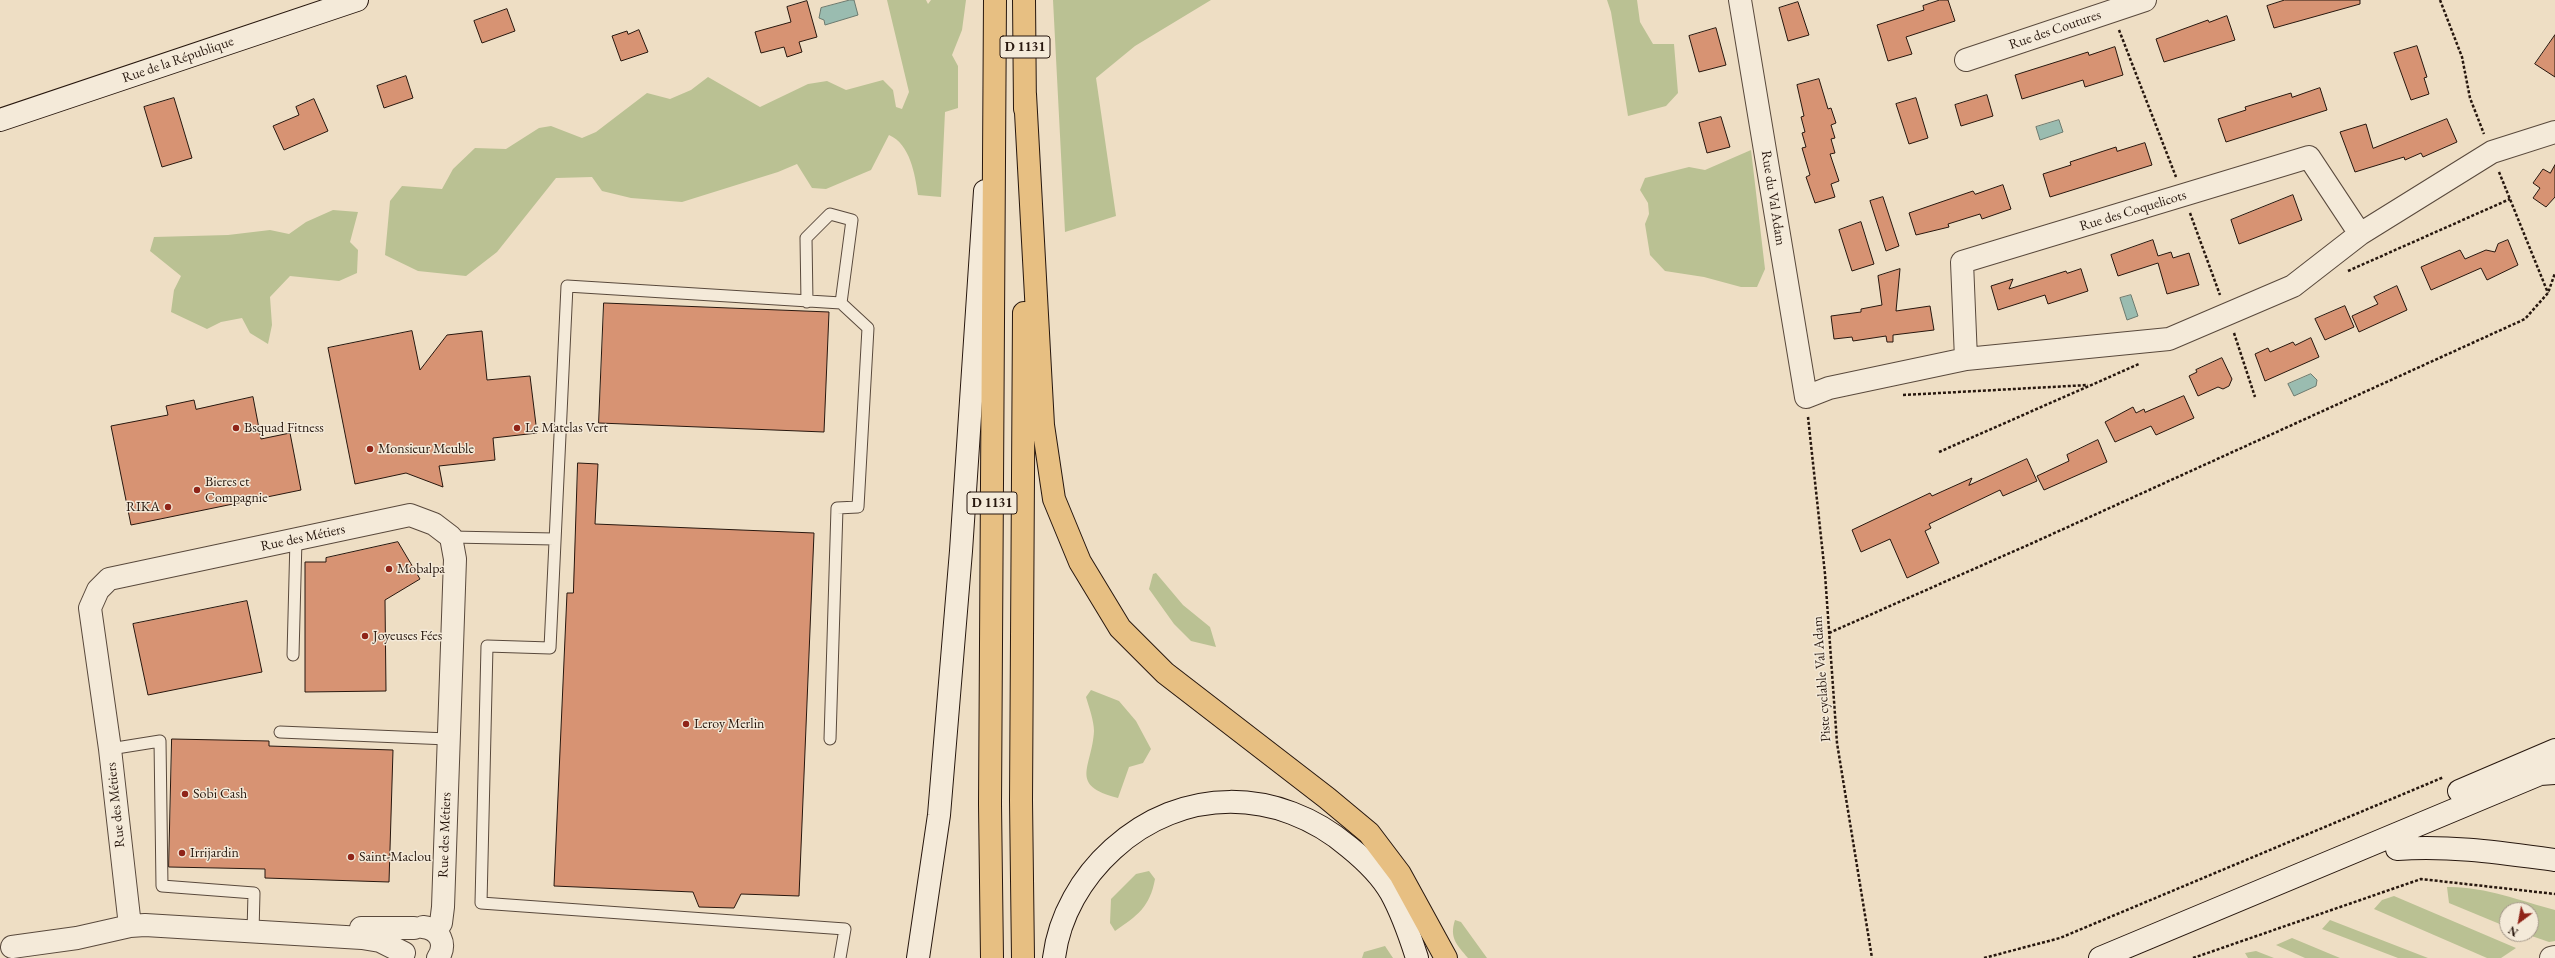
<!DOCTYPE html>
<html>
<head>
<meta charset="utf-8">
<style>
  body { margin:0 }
  #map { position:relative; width:2555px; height:958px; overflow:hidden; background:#eedec4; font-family:"EB Garamond",serif }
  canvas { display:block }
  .north { position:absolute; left:2499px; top:902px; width:40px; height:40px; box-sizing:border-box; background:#f4ead9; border:1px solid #a29688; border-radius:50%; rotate:212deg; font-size:11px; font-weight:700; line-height:16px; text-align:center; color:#27170e }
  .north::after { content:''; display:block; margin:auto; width:14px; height:18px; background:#8f2418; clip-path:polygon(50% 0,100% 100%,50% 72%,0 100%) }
</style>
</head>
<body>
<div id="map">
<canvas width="2555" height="958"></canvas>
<div class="north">N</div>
</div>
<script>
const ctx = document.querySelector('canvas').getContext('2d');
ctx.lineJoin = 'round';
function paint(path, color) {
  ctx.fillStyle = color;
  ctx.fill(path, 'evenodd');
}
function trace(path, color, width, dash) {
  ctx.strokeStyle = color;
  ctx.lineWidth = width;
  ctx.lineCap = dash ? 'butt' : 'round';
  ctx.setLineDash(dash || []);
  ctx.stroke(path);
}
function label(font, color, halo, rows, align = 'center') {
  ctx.font = font + ' "EB Garamond",serif';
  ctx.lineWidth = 3;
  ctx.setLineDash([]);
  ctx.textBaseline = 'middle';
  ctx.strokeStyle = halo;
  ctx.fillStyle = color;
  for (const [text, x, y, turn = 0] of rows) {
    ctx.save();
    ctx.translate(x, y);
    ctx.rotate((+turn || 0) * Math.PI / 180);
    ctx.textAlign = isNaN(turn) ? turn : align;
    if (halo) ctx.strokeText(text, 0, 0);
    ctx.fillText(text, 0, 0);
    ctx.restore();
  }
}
paint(new Path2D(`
  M887,0H926L928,4L931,0H966L962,30L952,55L958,66V108L945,112L941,197L918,195C915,174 910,144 889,135L871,170L826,189L812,188L797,164L778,172L682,202L631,198L602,191L592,177L556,178L497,252L466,276L418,271L385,255L390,201L402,186L442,189L453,169L475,148L506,149L539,128L551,126L582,138L596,132L647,93L670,99L691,90L708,77L760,107L808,84L827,81L846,90L883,80L893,90L896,107L902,109L909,92Z
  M1053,0H1211L1135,46L1096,78L1116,216L1065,232Z
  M1607,0H1637L1640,22L1653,44H1674L1678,93L1666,106L1628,116L1611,12Z
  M1751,150L1765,269L1757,287H1741L1704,277L1665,271L1650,255L1645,224L1649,214L1648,203L1640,190L1645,178L1689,167L1705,170Z
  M333,210L358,212L350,242L358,250L357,273L339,281L290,276L270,297L272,325L268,344L250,333L242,318L221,322L207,329L171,312L174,290L181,276L150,251L154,237L228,235L270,230L289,234L306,222Z
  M1156,573L1183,605L1210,627L1216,647L1191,641L1174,624L1149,589L1153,574Z
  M1091,690L1119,701L1136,721L1151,749L1143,763L1129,767L1118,798C1068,785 1092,768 1094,731C1094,721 1089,707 1086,697Z
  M1149,871L1155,879C1150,907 1137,916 1115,931L1110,923L1111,899L1136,874Z
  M2447,887C2483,886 2521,901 2555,910V941L2549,942L2526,934H2531V910H2507V927L2449,903Z
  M2394,896L2516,948L2501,958H2487L2374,909L2382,900Z
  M1455,920L1461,922L1487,958H1468C1457,945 1449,938 1455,920Z
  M2330,920L2428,958H2398L2322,929Z
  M2292,938L2340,958H2305L2276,945Z
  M1385,946L1393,958H1362L1364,952Z
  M2256,951L2274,958H2248L2245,953Z`), '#bac193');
const water = new Path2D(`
  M850,0H854L858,15L825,25L824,20L819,18L821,8Z
  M2059,120L2063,132L2040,140L2036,127Z
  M2131,295L2138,316L2127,320L2120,298Z
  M2311,374L2317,380L2316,386L2294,396L2288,384Z`);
paint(water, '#9abcb0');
trace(water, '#6c7a6f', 1);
const building = new Path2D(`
  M1940,0H1948L1955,21L1906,37L1912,54L1888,61L1877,25L1924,10L1923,6Z
  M2285,0H2360V4L2274,28L2267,6Z
  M807,1L817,37L799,42L802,52L787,57L784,47L761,53L755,32L791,22L787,7Z
  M1798,2L1809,35L1788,41L1779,8Z
  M507,9L515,31L482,43L474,21Z
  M2227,16L2235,40L2164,62L2156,39L2208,20L2209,22Z
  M1716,28L1726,65L1699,72L1689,36Z
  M639,30L648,52L621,61L612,36L627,31L628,34Z
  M2555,35V77L2535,64Z
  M2417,46L2427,77L2424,78L2429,94L2411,100L2394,53Z
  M2115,47L2123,75L2085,87L2083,80L2022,99L2015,75L2088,52L2089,55Z
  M406,76L413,98L384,108L377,86Z
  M1819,79L1828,109L1831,108L1836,123L1831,125L1835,138L1831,139L1835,153L1830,154L1839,181L1831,184L1835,197L1815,203L1806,177L1810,175L1802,148L1806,147L1802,133L1805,132L1801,117L1804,116L1797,85Z
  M2320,88L2327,110L2226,142L2218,119L2246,110L2245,107L2291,93L2292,97Z
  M1987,95L1993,116L1961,126L1955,105Z
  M174,98L192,158L162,167L144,107Z
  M1916,98L1928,138L1909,144L1896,104Z
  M314,99L328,131L284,150L273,126L299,115L296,107Z
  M1721,117L1730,147L1707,153L1699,123Z
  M2447,119L2457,142L2423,157L2421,153L2405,160L2404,157L2355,172L2340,132L2366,124L2373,148Z
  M2145,143L2152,165L2050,197L2043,174L2071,165L2070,162L2116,147L2117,151Z
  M2555,165V197L2546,207L2533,198L2540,188L2533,183L2543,169L2550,173Z
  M2003,185L2011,209L1982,219L1980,214L1948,224L1949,227L1916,235L1909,213L1973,191L1975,194Z
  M2293,195L2302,220L2239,244L2231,220Z
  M1883,197L1899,246L1886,251L1870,201Z
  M1861,222L1874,264L1852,271L1839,230Z
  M2153,240L2158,256L2171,252L2173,258L2189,253L2199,285L2167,294L2158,263L2118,276L2111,255Z
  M2508,240L2518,265L2487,280L2481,268L2431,290L2421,267L2460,250L2465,259L2486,250L2495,252L2498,244Z
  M1900,269L1896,311L1930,306L1934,330L1893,335V342H1887L1886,336L1853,341L1852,337L1834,339L1831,316L1861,312V309L1882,305L1878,276Z
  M2081,269L2088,291L2048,304L2045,295L1998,310L1991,286L2013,279L2009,289L2066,271L2067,273Z
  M2397,286L2407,310L2359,332L2352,316L2378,304L2374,297Z
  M604,303L829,312L824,432L599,423Z
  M2345,306L2354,327L2325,340L2315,319Z
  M412,331L420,370L447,335L482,331L487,380L530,376L537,433L493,438L495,460L439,466L443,487L406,473L355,484L328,348Z
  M2311,338L2319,357L2265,381L2255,354L2268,348L2270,352L2293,342L2295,345Z
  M2222,358L2232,379L2229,386L2223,389L2218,387L2198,396L2189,376L2197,372L2196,370Z
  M2184,396L2194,418L2156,435L2151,426L2115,442L2105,422L2133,407L2136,413L2144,409L2145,412Z
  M253,397L261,439L290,433L301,490L131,525L111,426L168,415L166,406L194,400L196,409Z
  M2098,440L2107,462L2044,490L2037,476L2069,461L2067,455Z
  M2027,459L2037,481L2003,496L2000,490L1929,524L1931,528L1925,531L1939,563L1907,578L1890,539L1861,552L1852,530L1930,493L1932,496L1972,478L1969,485Z
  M578,463L598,464L595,524L814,533L799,896L741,894L734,908L699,907L693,892L554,886L567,593H573Z
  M398,542L420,579L385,600L386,691L305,692V562H326V558Z
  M247,601L262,672L148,695L133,624Z
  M172,739L269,741V746L393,750L389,882L265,878V869L169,867Z`);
paint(building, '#d79373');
trace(building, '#27170e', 1);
const lane = new Path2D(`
  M807,302L806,238L830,214L852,220L841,303
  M451,537L554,539
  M293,655L296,539
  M280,732L448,739
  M830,739L837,508L858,507L868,328L841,303L567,286L550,648L487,646L481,903L845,929L840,958
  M110,749L160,741L162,886L254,893L253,932`);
const street = new Path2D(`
  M1740,0L1806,397L1829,388L1966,359L2169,339L2293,286L2360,234L2492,152L2555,132
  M1966,60L2145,0
  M1966,359L1962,262L2309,157L2360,234
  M130,926L110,749L90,608L98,590L109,579L410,515L434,524L451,537L455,559L443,907L441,923L436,931
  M423,927C440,929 447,944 438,958
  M361,928H414
  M12,947L77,938L130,926L145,925L362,938L380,941L404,953
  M2551,958L2555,957`);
const secondary = new Path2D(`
  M0,120L357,0
  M2459,791L2555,750
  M2397,849C2450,845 2502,853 2555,860
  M918,958L939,815L961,551L985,191
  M1054,958C1059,916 1082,877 1113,849C1182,786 1278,787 1349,847C1365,860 1381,875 1391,893C1402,913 1410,936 1417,958
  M2100,958L2540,774L2555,773`);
const primary = new Path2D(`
  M1024,0L1025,109
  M1025,94L1043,425L1054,499L1080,562L1120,628L1165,673L1327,798L1369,833L1400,874L1446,958
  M992,958L990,804L995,0
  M1023,958L1021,800L1024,313`);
trace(lane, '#59493c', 13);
trace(street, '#59493c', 24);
trace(secondary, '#27170e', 24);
trace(primary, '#27170e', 24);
trace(new Path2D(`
  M2440,0L2462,57L2470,98L2484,134
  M2119,30L2176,177
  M2499,172L2548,293
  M2190,213L2220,295
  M2348,271L2510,199
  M2234,333L2255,397
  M1903,395L2088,385
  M1808,417L1825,574L1837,743L1872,958
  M1939,452L2139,364
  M1829,633L2037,541L2525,319L2548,293L2555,273
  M1984,958L2060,938L2444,777
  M2193,958L2421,879L2555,894`), '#27170e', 2.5, [3, 2]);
trace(lane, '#f4ead9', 11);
trace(street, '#f4ead9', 22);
trace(secondary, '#f4ead9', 22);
trace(primary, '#e7bf82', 22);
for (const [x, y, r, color] of [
  [236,428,4,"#8f2418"],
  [517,428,4,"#8f2418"],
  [370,449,4,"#8f2418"],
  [197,490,4,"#8f2418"],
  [168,507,4,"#8f2418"],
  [389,569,4,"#8f2418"],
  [365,636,4,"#8f2418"],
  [686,724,4,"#8f2418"],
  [185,794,4,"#8f2418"],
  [182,853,4,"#8f2418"],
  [351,857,4,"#8f2418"]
]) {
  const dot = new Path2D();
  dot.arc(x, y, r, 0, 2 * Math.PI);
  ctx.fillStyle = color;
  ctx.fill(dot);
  trace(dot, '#f4ead9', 1.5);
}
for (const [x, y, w] of [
  [1025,47,50],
  [992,503,50]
]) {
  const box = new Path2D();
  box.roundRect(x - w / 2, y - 11, w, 22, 3);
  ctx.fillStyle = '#f4ead9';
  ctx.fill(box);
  trace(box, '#27170e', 1);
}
label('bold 13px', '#27170e', null, [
  ["D 1131",1025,47],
  ["D 1131",992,503]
]);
label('14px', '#27170e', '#f4ead9', [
  ["Rue des Coutures",2055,30,-19],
  ["Rue de la République",178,60,-19],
  ["Rue du Val Adam",1773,198,81],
  ["Rue des Coquelicots",2133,211,-17],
  ["Rue des Métiers",303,538,-12],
  ["Piste cyclable Val Adam",1822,679,-94],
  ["Rue des Métiers",116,805,-96],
  ["Rue des Métiers",445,835,-88]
]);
label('14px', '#27170e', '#f4ead9', [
  ["Bsquad Fitness",244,428],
  ["Le Matelas Vert",525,428],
  ["Monsieur Meuble",378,449],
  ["Bieres et",205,482],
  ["Compagnie",205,498],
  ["RIKA",160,507,"right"],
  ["Mobalpa",397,569],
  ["Joyeuses Fées",373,636],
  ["Leroy Merlin",694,724],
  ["Sobi Cash",193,794],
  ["Irrijardin",190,853],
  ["Saint-Maclou",359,857]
], 'left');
</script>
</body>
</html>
